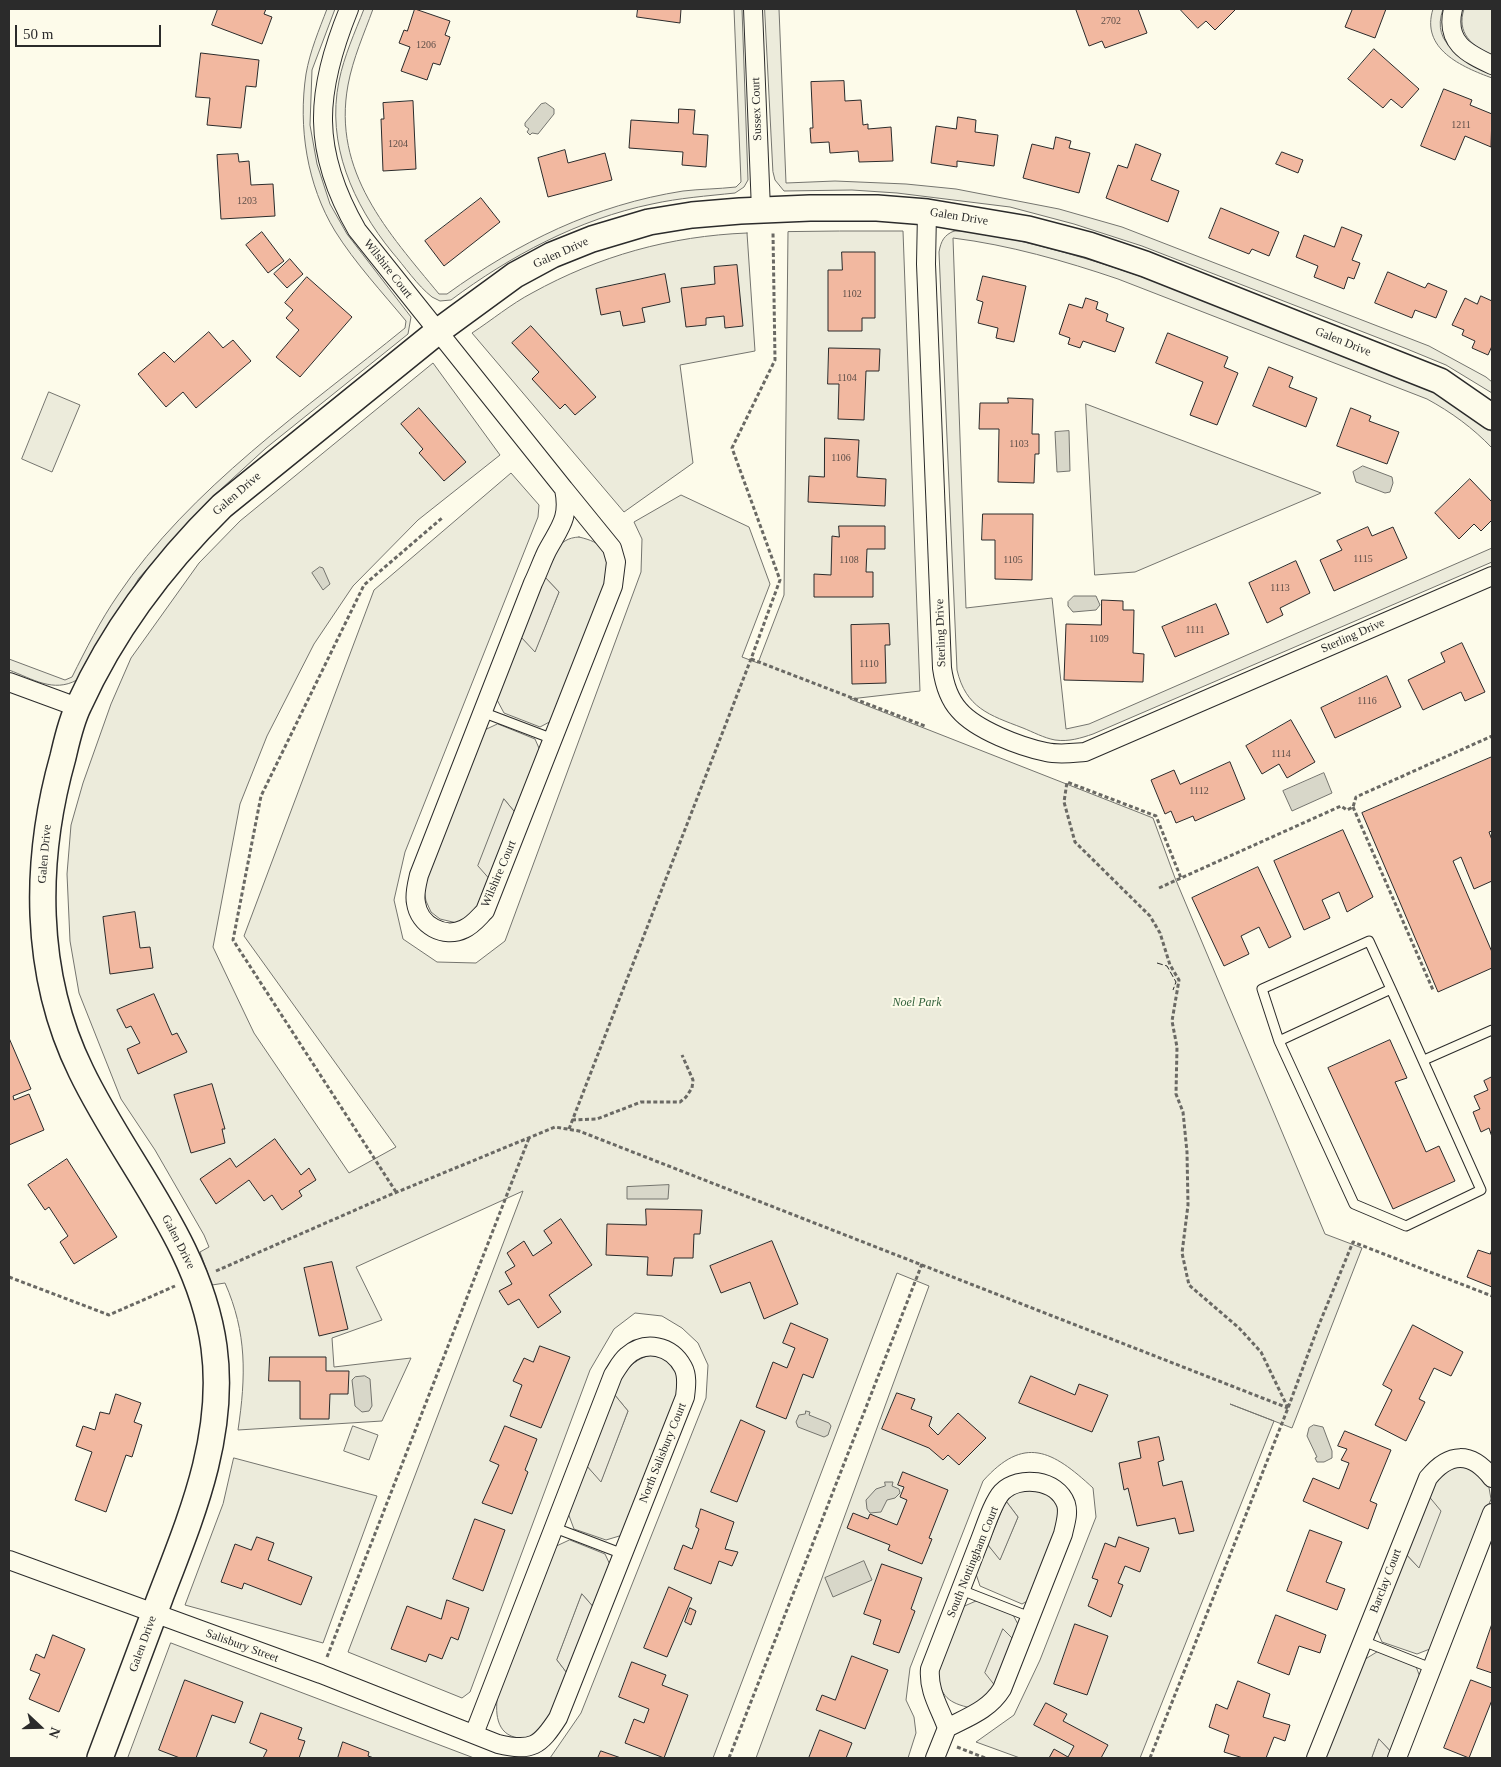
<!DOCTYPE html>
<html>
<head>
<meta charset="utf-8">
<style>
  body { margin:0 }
  #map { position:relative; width:1501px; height:1767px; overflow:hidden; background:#fdfbea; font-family:Georgia,serif }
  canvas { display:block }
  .frame { position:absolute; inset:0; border:10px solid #2b2b2b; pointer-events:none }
  .north { position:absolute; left:15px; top:1702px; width:50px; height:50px; -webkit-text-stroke:4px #fdfbea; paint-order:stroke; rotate:111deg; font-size:14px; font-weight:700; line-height:20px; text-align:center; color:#2b2b2b }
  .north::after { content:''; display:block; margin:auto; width:18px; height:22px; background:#2b2b2b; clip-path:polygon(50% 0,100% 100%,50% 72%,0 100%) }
  .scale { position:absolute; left:15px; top:25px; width:146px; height:22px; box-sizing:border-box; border:2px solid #2b2b2b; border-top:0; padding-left:6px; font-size:15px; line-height:18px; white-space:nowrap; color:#2b2b2b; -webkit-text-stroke:4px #fdfbea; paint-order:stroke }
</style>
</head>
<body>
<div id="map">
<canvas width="1501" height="1767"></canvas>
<div class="frame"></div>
<div class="north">N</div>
<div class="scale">50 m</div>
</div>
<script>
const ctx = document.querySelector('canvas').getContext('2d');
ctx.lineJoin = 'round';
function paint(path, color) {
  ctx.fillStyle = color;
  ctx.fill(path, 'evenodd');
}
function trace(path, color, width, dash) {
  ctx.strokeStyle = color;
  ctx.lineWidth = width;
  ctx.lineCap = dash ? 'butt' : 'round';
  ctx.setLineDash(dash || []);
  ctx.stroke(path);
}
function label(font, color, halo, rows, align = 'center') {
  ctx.font = font + ' Georgia,serif';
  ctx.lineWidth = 4;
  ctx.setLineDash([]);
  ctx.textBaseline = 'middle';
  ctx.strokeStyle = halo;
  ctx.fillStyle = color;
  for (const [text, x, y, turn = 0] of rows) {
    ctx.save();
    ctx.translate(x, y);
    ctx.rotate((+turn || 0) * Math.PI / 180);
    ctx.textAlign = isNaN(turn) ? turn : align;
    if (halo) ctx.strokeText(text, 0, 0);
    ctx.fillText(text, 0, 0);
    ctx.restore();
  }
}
const green = new Path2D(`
  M327,9H335L312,70L310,125L317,164L330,204L347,234L411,317L408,334L266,448L208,501L139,578L77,680C53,693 33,679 9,670V659L65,680L72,677C86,649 100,621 118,595C189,489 307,408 405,328L406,321C382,292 355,263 335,231C307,185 298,127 306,74C310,51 319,30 327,9Z
  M364,9H373C364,34 353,58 348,85C332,172 388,232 439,294H447C519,242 594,205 683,191C700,189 718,189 736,187L741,182L734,9H742L748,180L744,187L735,193C707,196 679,198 652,204C579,219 510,256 451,300L440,301L432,297C417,285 405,267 392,252C353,204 326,144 339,81C344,56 355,32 364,9Z
  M765,9H779L786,183L835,181L906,184L956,189L1059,209L1122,227L1429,346L1486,377L1492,382V393L1446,365L1407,349L1142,246L1074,224L1010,207L897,193L852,190L784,191L775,180L773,172Z
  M1433,9H1443C1430,46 1465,59 1492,69V78C1462,67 1420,49 1433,9Z
  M1464,9H1492V56C1472,46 1456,33 1464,9Z
  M840,231H903L920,691L850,699L1153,818L1175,878L1325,1234L1362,1248L1292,1428L1230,1404L1274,1421L1140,1758H1020L976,1742L1014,1715L1040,1660L1096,1517L1093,1488C1052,1450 1024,1435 983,1481L910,1668L906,1700L914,1717L916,1733L908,1758H756L929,1286L897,1273L713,1758H550L581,1713L706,1398L708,1365L698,1343L682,1328L662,1316L635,1313L614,1329L590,1370L470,1692L462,1698L348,1652L523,1191L356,1267L382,1320L332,1338L334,1367L411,1358L382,1421L238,1430C246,1376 247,1333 225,1283L212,1285L200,1252L209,1247L204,1235L155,1150L121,1099L79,993L70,941L67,874L71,825L83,783L111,704L131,658L199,563L240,521L433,363L500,455L418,520L353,586L314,644L267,736L240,804L213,947L254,1033L349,1173L396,1147L244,936L374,590L511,473L539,505L538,517L405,852L394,900L403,939L437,962L476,963L505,941L641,572L642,539L634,522L681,495L749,527L770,584L742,657L758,663L784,595L788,232Z
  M954,231C982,229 1014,240 1040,246C1172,279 1295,340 1422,386L1465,410L1492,432V448C1473,428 1451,412 1427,399L1118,279C1065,261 1009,245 953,238L966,608L1052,598L1066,729L1089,724L1492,548V562L1093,734C1081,738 1069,742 1055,740C1044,738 1033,732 1023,728C989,715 966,708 957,670L939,252C941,241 944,235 954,231Z
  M747,233L755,351L680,365L693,463L624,512L472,333C492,320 511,304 532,293C599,256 670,236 747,233Z
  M49,392L80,405L52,472L22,459Z
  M1086,404L1321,493L1135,572L1095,575Z
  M579,537C604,543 605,549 610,573L557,718L540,727L504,713L496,698L520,636L535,651L559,592L543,575C553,557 556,538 579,537Z
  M498,724L535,739L542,755L518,816L504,799L493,883L475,913L457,923L440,919L431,912L426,901L424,890L427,877L483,731Z
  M651,1355C671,1359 678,1368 681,1388L626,1534L606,1540L574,1529L568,1513L586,1465L601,1481L628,1411L614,1394C622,1375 630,1360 651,1355Z
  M353,1426L378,1435L369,1460L344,1451Z
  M234,1458L377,1496L323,1643L185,1605L223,1504Z
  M1461,1466L1469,1467L1488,1482L1491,1499L1435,1647L1417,1654L1382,1642L1375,1626L1405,1553L1418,1567L1427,1494L1444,1470Z
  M1026,1489L1048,1492L1062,1509L1033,1598L1022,1604L980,1586L976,1574L988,1545L1000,1559L1018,1517L1006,1501L1017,1492Z
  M570,1540L605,1554L612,1569L596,1610L582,1594L557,1660L570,1677C563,1696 557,1722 538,1734C533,1738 525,1738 519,1738C495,1735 495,1711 498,1692L555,1547Z
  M979,1600L1012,1613L1020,1628L1015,1641L1003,1630L996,1687L971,1708C949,1703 940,1697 938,1673L963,1607Z
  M171,1643L474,1758H128Z
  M1379,1651L1415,1664L1422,1682L1393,1754L1379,1739L1372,1758H1324L1361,1662Z`);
paint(green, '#ecebdb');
trace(green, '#74746e', 1);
const parking = new Path2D(`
  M543,575L559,592L535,652L520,636Z
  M504,799L518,816L493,883L478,866Z
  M614,1394L628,1411L601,1482L586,1465Z
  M1427,1494L1441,1511L1419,1568L1405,1553Z
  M1006,1501L1018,1517L1000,1560L988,1545Z
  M582,1594L596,1610L570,1677L557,1660Z
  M1003,1629L1015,1641L996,1687L985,1673Z
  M1379,1739L1393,1754L1391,1758H1372Z`);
paint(parking, '#eceadb');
trace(parking, '#74746e', 1);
const water = new Path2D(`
  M546,103L554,109V114L538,134L532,133L530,135L527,132L529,129L525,126V123L541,104Z
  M1069,431L1070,471L1057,472L1055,432Z
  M1363,466L1392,477L1393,483L1390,492L1385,493L1356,482L1353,472Z
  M320,567L323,568L330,584L323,590L312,573Z
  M1074,596H1096L1100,605L1096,610L1073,612L1068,606V602Z
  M1324,773L1332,793L1292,811L1283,791Z
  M669,1185L668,1199H627V1187Z
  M365,1376L370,1379L372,1406L369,1411L362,1412L355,1406L352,1380L355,1377Z
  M806,1411L810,1412L809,1415L829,1423L831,1426L828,1435L824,1437L798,1427L796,1422L799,1415L805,1414Z
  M1314,1425L1323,1427L1332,1451V1458L1324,1462H1317L1315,1458L1317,1457L1307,1436L1309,1428Z
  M885,1482H893L892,1486L899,1489L900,1493L895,1498L887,1500L881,1512L870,1513L867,1509L866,1500L876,1489L885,1486Z
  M864,1561L872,1580L833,1597L825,1578Z`);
paint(water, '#d8d7c9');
trace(water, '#74746e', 1);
const building = new Path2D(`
  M218,9H266L264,14L272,17L262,44L212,25Z
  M415,9L450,21L445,35L450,37L440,65L433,63L427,80L401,71L410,47L399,43L404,30L407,31Z
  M638,9H681L680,23L637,17Z
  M1078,9H1138L1147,33L1105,48L1102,41L1089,46L1076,10Z
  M1180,9H1236L1215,30L1206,21L1198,28Z
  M1349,9H1386L1375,38L1345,27L1352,10Z
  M1374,49L1419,89L1402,108L1391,99L1383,108L1348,79Z
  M201,53L259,60L256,87L246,86L241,128L207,125L210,98L196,97Z
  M844,81L845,101L861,100L863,125L868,124V129L891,127L893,161L859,162L858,151L830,153L829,142L811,143L810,128H813L811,82Z
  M1444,89L1472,100L1470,105L1492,114L1491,147L1465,136L1455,160L1421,146Z
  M413,101L416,169L383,171L381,119H384L383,103Z
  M679,109L695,110L693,134L708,135L706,167L682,165L683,152L629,148L631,120L678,123Z
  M958,117L976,120L975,132L998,135L994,166L957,161V167L931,163L936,126L956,129Z
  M1056,137L1071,141L1069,148L1090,153L1079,193L1023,178L1032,144L1053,149Z
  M1136,144L1161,154L1151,180L1179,191L1168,222L1106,198L1118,165L1127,168Z
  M565,150L568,163L605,153L612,180L548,197L538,158Z
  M1282,152L1303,160L1298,173L1276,164Z
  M238,154L239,162L249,161L251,185L273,184L275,216L221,219L217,155Z
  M481,198L500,222L444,266L425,241Z
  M1221,208L1279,232L1269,256L1252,249L1249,254L1209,238Z
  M1342,227L1362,235L1352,260L1360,263L1354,279L1348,277L1344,289L1314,277L1318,266L1296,257L1304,235L1334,247Z
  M262,232L284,261L268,273L246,245Z
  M842,252H875V318H862V331H828V270H842Z
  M290,259L303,274L287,288L274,274Z
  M737,265L743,326L725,328L724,316L706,318V325L686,327L681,288L715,284L714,267Z
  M1388,272L1425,288L1428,283L1447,291L1436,318L1415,310L1412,318L1375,303Z
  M665,274L670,302L642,308L645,322L623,326L620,311L601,315L596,289Z
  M983,276L1026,286L1014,342L996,338L998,328L978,323L983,302L977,300Z
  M307,277L352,317L300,377L276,357L299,330L286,318L293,310L285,303Z
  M1481,296L1492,301V346L1488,355L1472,348L1475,341L1462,335L1464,330L1452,325L1465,298L1477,304Z
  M1086,298L1098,302L1096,309L1108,314L1106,321L1124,328L1115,352L1083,341L1080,348L1068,344L1070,338L1059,334L1069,304L1082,308Z
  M531,326L596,397L575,415L565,404L560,409L532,379L539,372L512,343Z
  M209,332L223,348L233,340L251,361L196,408L183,392L166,407L138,374L164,352L174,362Z
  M1168,333L1228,357L1224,367L1238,373L1217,425L1190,415L1203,382L1156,363Z
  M829,348L880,349L879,371H866L864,420L838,419L839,384H828Z
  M1269,367L1293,377L1289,387L1317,398L1306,427L1253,406Z
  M1008,398L1033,399L1032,434H1039V454H1035L1034,483L998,482L999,429H979L980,403H1008Z
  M419,408L466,462L444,481L419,453L423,449L401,424Z
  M1351,408L1371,416L1369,421L1399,432L1387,464L1337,446Z
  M825,438L859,440L857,477L886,479L885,506L808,502L809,476L824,477Z
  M1470,479L1492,502V520L1481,531L1474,524L1459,539L1435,513Z
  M983,514H1033L1032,580L995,579V540H982Z
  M839,526H885V549H867L866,572H873V597H814V574L831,575L832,536L839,537Z
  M1368,527L1372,536L1393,527L1407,558L1334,591L1320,560L1342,550L1337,541Z
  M1296,561L1310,593L1280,608L1283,615L1267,623L1249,583Z
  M1102,600L1123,601V610H1134L1133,653L1144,654L1143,682L1064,680L1066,624L1101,625Z
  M1216,604L1229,634L1175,657L1162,627Z
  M889,624L890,645H885L886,683L852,684L851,625Z
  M1462,643L1485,692L1465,701L1461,692L1423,710L1408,680L1445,662L1441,653Z
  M1387,676L1401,707L1335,738L1321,708Z
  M1291,720L1315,762L1287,778L1279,764L1262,774L1246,746Z
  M1492,757V831L1489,832L1492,840V881L1474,889L1461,857L1453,861L1492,952V968L1438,992L1362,813Z
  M1230,762L1245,799L1195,821L1193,816L1176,823L1171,811L1165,814L1151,780L1174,770L1180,784Z
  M1343,830L1373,897L1347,912L1339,892L1322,900L1330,918L1304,930L1274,861Z
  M1258,867L1291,937L1269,948L1259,927L1241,936L1249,954L1224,966L1192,898Z
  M135,912L140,948L150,947L153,968L110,974L103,917Z
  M154,994L172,1035L177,1033L187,1052L138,1074L127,1049L140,1043L131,1026L126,1028L117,1010Z
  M9,1038L31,1089L13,1096L14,1100L29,1094L44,1130L9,1145Z
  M1390,1040L1407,1078L1395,1082L1426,1152L1439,1146L1455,1181L1393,1209L1328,1068Z
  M1492,1077V1137L1489,1128L1481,1132L1473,1112L1480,1109L1474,1096L1488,1090L1484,1081Z
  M212,1084L225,1129H222L225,1143L191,1153L174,1095Z
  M275,1139L301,1175L309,1168L316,1180L299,1191L302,1196L282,1210L272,1195L264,1201L249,1180L216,1204L200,1179L230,1158L236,1167Z
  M67,1159L117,1237L74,1264L60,1242L68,1236L49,1207L45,1210L28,1185Z
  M646,1209L702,1210L700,1234H694L693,1258H674L672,1276L647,1275L648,1257L606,1255L607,1224L646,1225Z
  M561,1219L592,1265L549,1295L561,1312L538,1328L519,1299L508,1305L499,1291L512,1284L505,1272L515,1266L507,1253L524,1241L533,1256L552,1243L544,1231Z
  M772,1241L798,1304L764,1319L750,1282L721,1293L710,1266Z
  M1492,1249V1287L1467,1277L1478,1250L1490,1254Z
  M332,1262L348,1329L319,1336L304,1268Z
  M791,1323L828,1339L813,1378L803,1374L786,1419L756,1407L773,1362L787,1368L795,1348L783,1343Z
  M1413,1325L1463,1352L1451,1376L1434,1368L1419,1399L1425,1402L1406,1441L1375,1425L1392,1390L1383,1385Z
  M540,1346L570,1357L541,1428L510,1416L522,1385L513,1381L524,1358L533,1362Z
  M270,1357H326V1371H349L348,1394H330L329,1419H300V1381H269Z
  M1031,1376L1075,1395L1079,1384L1108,1395L1092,1432L1019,1403Z
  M897,1393L915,1399L911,1409L932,1417L929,1426L938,1435L958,1413L986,1438L959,1465L948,1455L943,1460L929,1448L882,1429Z
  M116,1394L141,1403L134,1422L142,1425L132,1457L126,1455L106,1512L75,1500L92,1452L76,1446L83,1426L95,1430L100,1412L109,1414Z
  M741,1420L765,1431L737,1502L711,1492Z
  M505,1426L537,1439L525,1470L528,1472L512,1514L482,1503L499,1465L490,1461Z
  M1345,1431L1391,1450L1370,1501L1377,1504L1368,1529L1303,1501L1313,1478L1339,1489L1349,1463L1341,1460L1347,1449L1338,1446Z
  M1159,1437L1164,1460L1158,1462L1163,1486L1182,1481L1194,1531L1179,1534L1175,1518L1137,1526L1128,1488L1124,1490L1119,1463L1141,1458L1138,1442Z
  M903,1472L948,1490L929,1538L932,1539L922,1564L888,1550L890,1545L847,1528L853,1513L868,1519L870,1514L897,1525L907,1500L900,1497L904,1487L898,1485Z
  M701,1509L734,1522L725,1549L738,1552L732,1566L719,1561L711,1584L674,1569L683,1545L692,1549L699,1529L696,1527Z
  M475,1519L505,1530L483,1591L453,1579Z
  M1310,1530L1342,1542L1326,1582L1345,1589L1337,1610L1287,1591Z
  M257,1537L274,1543L268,1560L312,1577L301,1605L244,1583L242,1589L221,1582L235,1544L251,1550Z
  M1119,1537L1149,1548L1140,1572L1125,1566L1118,1583L1123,1585L1111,1617L1088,1606L1098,1580L1092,1578L1105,1543L1115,1547Z
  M882,1564L922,1578L911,1609L915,1611L899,1653L873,1644L881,1620L864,1614Z
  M669,1587L692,1598L667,1657L644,1648Z
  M447,1600L469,1608L458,1640L451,1637L442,1659L429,1654L426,1662L391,1649L407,1606L441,1619Z
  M690,1608L696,1611L691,1625L685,1622Z
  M1276,1615L1326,1635L1320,1653L1299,1646L1289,1675L1258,1663Z
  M1075,1624L1108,1636L1087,1695L1054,1684Z
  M1492,1624V1673L1477,1668Z
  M53,1635L85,1649L59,1712L29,1699L40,1674L30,1670L36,1654L44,1658Z
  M852,1656L888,1670L865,1729L816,1710L822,1695L835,1700Z
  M632,1662L666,1675L662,1685L688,1695L664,1758L625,1743L634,1719L644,1723L649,1709L619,1697Z
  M185,1680L243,1702L235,1723L212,1715L196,1758H180L159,1750Z
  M1471,1680L1492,1688V1700L1469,1758L1444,1748Z
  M1238,1681L1270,1694L1263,1717L1290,1725L1285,1741L1274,1737L1266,1758H1243L1224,1752L1229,1735L1209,1727L1216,1704L1227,1709Z
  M1046,1703L1067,1714L1063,1721L1108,1745L1101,1758H1049L1054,1749L1068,1757L1074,1746L1034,1725Z
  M261,1713L302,1728L298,1739L305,1741L299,1758H263L267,1750L250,1743Z
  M820,1730L852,1743L846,1758H809Z
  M343,1742L369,1752L368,1756L374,1758H338Z
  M601,1751L621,1758H598Z`);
paint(building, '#f2b8a0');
trace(building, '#2b2b2b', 1);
const lane = new Path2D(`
  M482,712L553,739
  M1391,989L1481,1190L1406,1226L1354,1204L1279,1041Z
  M1279,1041L1262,989L1369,941L1391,989
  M1424,1060L1492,1030
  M555,1528L623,1554
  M961,1590L1030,1617
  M1363,1641L1431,1668`);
const street = new Path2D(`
  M349,9C315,93 311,150 357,230L564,489
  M753,9L761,210
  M1453,9C1445,42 1466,53 1492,65
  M927,212L926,264L942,668C944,682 949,699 959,710C976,730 1021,747 1046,752C1059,755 1072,753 1085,752L1492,576
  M564,489L612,548L616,562L613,586L485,911C478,918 473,925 464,929C444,939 419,925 416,903C414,894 417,884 419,875L533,583C538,573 542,561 547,551C560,527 570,518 564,489Z
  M9,682L77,707
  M9,1560L321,1674L498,1744C532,1752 540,1746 558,1718L685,1397C686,1388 688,1376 683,1367C671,1345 645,1340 627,1356C621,1361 617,1369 613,1375L474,1734
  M935,1758L947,1728C940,1708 928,1691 930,1669C946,1628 962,1586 978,1545C984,1531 992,1503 1002,1492C1019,1475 1057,1479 1066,1504C1069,1514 1065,1524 1063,1534L1002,1689C989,1710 968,1717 947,1728
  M1316,1758L1428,1478C1449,1452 1471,1451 1492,1478
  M1397,1758L1492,1513`);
const secondary = new Path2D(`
  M100,1758C120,1705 140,1651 160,1598C191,1517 226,1436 214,1347C200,1243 125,1163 81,1071C33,973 34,860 63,757C67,740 71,721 79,705C113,630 164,563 222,506L437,332L515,275L552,255L592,239L649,222L692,215L740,211L810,208H877L927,212L1028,229L1089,245L1145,264L1440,381L1492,417`);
trace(lane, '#2b2b2b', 11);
trace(street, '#2b2b2b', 20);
trace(secondary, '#2b2b2b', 28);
trace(new Path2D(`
  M751,659L925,726
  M1353,807L1433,990
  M1159,888L1181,878
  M572,1120L597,1119L641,1102H680L686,1097L692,1088L693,1080L682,1055
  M569,1129L751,659L780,580L732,448L775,360L773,233
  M396,1192L233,940L261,796L364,585L442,518
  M216,1271L385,1197L555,1127L579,1131L1288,1408
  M9,1277L109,1315L175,1286
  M1288,1408L1261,1352L1239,1328L1189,1285L1182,1253L1188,1205L1187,1152L1183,1112L1176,1094L1177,1047L1172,1021L1179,980L1170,965L1160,933L1150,916L1075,842L1064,802L1067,782L1156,816L1181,878L1341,806L1347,810L1353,807L1356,797L1492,736
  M327,1657L529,1138
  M957,1747L985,1758
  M729,1758L922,1264
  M1150,1758L1288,1408L1318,1327L1353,1242L1492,1296`), '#6a6964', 3, [4, 2.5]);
trace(lane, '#fdfbea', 9);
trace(street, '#fdfbea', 18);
trace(secondary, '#fdfbea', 25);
trace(new Path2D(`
  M1157,963L1167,966L1176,982L1173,990`), '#2b2b2b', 1, [6, 2.5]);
label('10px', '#5d4e48', null, [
  ["2702",1111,21],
  ["1206",426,45],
  ["1211",1461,125],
  ["1204",398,144],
  ["1203",247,201],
  ["1102",852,294],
  ["1104",847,378],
  ["1103",1019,444],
  ["1106",841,458],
  ["1115",1363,559],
  ["1108",849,560],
  ["1105",1013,560],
  ["1113",1280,588],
  ["1111",1195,630],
  ["1109",1099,639],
  ["1110",869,664],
  ["1116",1367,701],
  ["1114",1281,754],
  ["1112",1199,791]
]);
label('12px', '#2b2b2b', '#fdfbea', [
  ["Sussex Court",757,109,-92],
  ["Galen Drive",959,217,9],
  ["Galen Drive",561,253,-24],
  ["Wilshire Court",388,269,52],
  ["Galen Drive",1343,342,22],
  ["Galen Drive",237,494,-41],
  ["Sterling Drive",941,633,-92],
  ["Sterling Drive",1353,636,-24],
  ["Galen Drive",45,854,-85],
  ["Wilshire Court",499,874,-67],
  ["Galen Drive",178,1242,63],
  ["North Salisbury Court",663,1453,-68],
  ["South Nottingham Court",973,1562,-68],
  ["Barclay Court",1386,1581,-69],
  ["Galen Drive",143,1644,-70],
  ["Salisbury Street",242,1646,20]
]);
label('italic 12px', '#34623c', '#fdfbea', [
  ["Noel Park",917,1003]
]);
</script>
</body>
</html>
